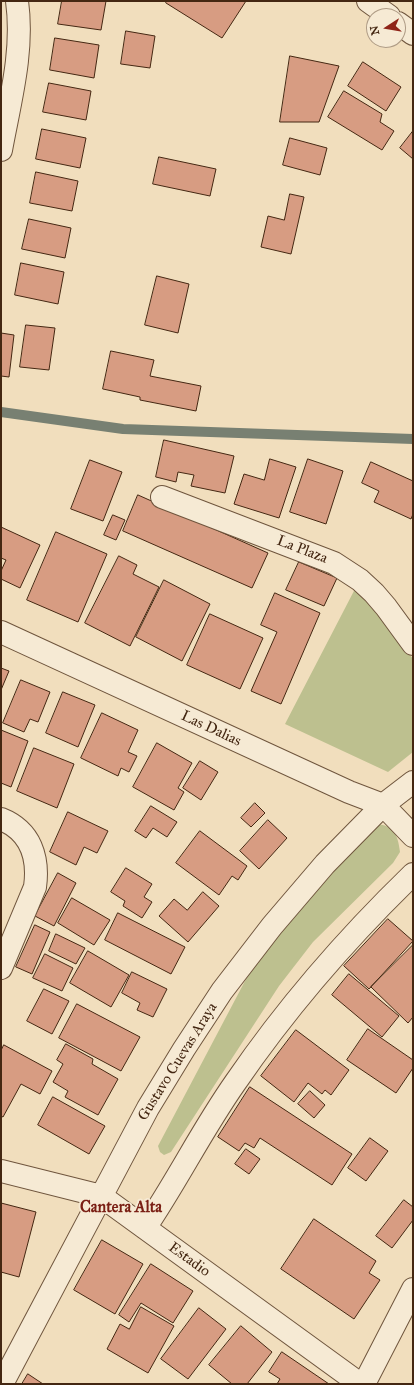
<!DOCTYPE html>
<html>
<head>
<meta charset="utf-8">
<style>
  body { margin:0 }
  #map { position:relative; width:414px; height:1385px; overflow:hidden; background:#f1debd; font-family:"IM FELL Great Primer",serif }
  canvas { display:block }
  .frame { position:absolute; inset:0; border:2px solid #442712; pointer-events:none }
  .north { position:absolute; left:366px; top:8px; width:40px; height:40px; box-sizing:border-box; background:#f6ead4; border:1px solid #af9c86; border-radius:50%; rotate:258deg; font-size:11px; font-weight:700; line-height:16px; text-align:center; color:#442712 }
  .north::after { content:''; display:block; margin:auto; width:14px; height:18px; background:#8f2418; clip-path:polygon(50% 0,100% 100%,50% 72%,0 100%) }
</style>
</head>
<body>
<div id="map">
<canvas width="414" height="1385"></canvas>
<div class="frame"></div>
<div class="north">N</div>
</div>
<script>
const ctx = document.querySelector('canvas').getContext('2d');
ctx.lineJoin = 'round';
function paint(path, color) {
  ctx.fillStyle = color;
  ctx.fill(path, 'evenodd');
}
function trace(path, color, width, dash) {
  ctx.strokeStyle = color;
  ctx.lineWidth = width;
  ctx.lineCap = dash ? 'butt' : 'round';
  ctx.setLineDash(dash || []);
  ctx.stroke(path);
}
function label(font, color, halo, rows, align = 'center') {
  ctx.font = font + ' "IM FELL Great Primer",serif';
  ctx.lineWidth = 3.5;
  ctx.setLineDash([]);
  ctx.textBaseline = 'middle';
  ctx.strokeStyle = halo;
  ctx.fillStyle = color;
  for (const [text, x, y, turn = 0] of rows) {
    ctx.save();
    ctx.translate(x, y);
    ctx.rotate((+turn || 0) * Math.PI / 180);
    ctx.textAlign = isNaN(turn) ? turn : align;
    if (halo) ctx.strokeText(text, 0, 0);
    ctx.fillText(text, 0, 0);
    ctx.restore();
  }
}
paint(new Path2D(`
  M356,587L388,624L413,659V752L388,772L285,724Z
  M373,824C393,824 398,834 400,852L393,863L313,942L279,986L171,1152L164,1155L160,1152L158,1146L245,981L260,956Z`), '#bdc08f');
trace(new Path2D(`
  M1,412L123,429L413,439`), '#788072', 10);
const building = new Path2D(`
  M62,1H106L101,30L58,24Z
  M167,1H246L222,38L166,3Z
  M126,31L155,36L150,68L121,64Z
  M55,38L99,45L94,78L50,70Z
  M290,56L339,66L319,122H280Z
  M363,62L401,87L386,111L348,86Z
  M49,83L91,91L86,120L43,112Z
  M344,91L382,114L380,122L394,131L382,150L328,117Z
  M42,129L86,138L80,168L36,159Z
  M413,131V159L400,148Z
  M290,138L327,148L320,175L283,165Z
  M159,157L216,169L210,196L153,184Z
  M36,172L78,181L72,211L30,203Z
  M290,194L304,197L291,254L261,247L268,216L284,220Z
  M29,219L71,228L65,258L22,249Z
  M21,263L64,272L58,304L15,295Z
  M157,276L189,284L178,333L145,325Z
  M26,325L55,328L49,370L20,367Z
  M1,333L14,335L9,377L1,376Z
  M111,351L154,360L150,376L201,386L196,411L140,400V397L103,389Z
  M164,440L234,456L225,493L191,486L194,475L178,472L176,482L156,477Z
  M270,459L296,467L279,518L234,504L244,474L264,480Z
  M308,459L343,471L326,524L290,512Z
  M90,460L122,472L103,521L71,509Z
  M371,462L413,481V514L411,519L374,502L379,491L362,483Z
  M138,495L268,553L252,588L123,531Z
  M113,515L125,520L116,540L104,535Z
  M1,527L40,545L20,588L1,579V571L6,560L1,558Z
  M56,532L107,554L78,622L27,600Z
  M119,556L137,565L133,574L159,587L130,646L85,623Z
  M299,562L337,578L324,606L286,590Z
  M164,580L210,604L182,661L136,637Z
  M275,593L320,613L281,704L251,691L277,632L261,625Z
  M210,614L263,638L240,689L187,665Z
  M1,668L9,671L1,690Z
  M21,680L50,692L38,722L30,719L24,732L3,723Z
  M63,692L95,705L78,747L46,733Z
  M102,713L138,730L128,752L137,756L129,772L121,768L118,776L81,758Z
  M1,730L28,741L11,787L1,783Z
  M157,743L192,763L178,788L184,792L174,810L133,787Z
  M34,748L74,764L57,808L17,791Z
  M200,761L218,772L201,800L183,788Z
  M255,803L265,813L251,827L241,818Z
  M151,806L177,822L167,837L153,828L146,838L135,831Z
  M68,812L108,831L97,853L84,847L76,865L50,852Z
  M268,820L287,838L259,869L240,851Z
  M200,831L247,866L238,880L232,876L219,895L176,863Z
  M126,868L152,884L144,897L152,902L142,918L123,906L125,901L111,892Z
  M58,873L76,883L54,926L35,916Z
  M203,892L219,906L188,942L159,916L174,899L187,910Z
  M72,898L110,920L94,945L58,923Z
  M118,913L185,947L171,974L105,940Z
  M388,919L413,941L369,989L344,966Z
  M35,925L50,932L32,974L16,967Z
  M56,934L85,948L76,964L49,951Z
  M413,945V1017L408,1023L371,987Z
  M88,951L129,975L111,1007L70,983Z
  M45,954L73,968L62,991L33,978Z
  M132,972L167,989L153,1017L137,1010L140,1003L122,993Z
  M349,974L399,1016L382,1037L332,995Z
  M44,989L69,1001L52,1034L27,1021Z
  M77,1004L140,1037L121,1071L59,1038Z
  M368,1029L413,1060V1068L396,1093L347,1060Z
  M296,1030L349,1070L331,1095L325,1090L322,1094L308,1083L294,1102L261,1076Z
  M66,1044L93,1059L92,1064L118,1079L98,1115L65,1097L68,1091L53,1082L63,1064L57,1060Z
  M4,1045L52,1071L40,1094L21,1084L3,1117L1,1116V1051Z
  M250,1087L352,1154L332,1185L260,1138L254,1148L245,1143L239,1151L218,1137Z
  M310,1091L325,1105L314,1118L298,1104Z
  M53,1097L105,1126L89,1154L38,1125Z
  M370,1138L388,1151L366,1181L348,1168Z
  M246,1149L260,1159L249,1174L235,1164Z
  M404,1200L413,1207V1220L392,1248L376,1236Z
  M1,1203L36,1212L19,1277L1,1272Z
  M314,1219L376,1261L369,1273L380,1280L354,1319L281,1269Z
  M102,1240L143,1264L115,1314L74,1290Z
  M151,1264L193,1291L173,1323L141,1303L129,1322L119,1315Z
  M141,1307L174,1326L148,1373L107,1349L120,1324L129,1329Z
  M199,1308L226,1329L188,1379L161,1359Z
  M241,1326L272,1352L247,1384H232L209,1365Z
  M282,1352L329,1384H277L280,1379L269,1372Z
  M28,1374L43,1384H22Z`);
paint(building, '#d79c82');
trace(building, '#442712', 1);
const minor = new Path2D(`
  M1,150C10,101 24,51 17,1
  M162,497L334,563L360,580L374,593L386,607L413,644
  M1,632L349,792L383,805L413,836
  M1,819C31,831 39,858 35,887L1,968
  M1,1171L101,1196L360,1384
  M145,1228C177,1181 202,1130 235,1083C287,1007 347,938 413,874
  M2,1384L148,1108L184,1049L222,991L272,926L325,864L383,805L413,782`);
const tertiary = new Path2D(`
  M368,1L389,16
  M398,23L413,34
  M364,1384L413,1289`);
trace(minor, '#6f553d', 24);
trace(tertiary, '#6f553d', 24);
trace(minor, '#f6ead4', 22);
trace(tertiary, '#f6ead4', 22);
label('15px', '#442712', '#f6ead4', [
  ["La Plaza",302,550,21],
  ["Las Dalias",211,729,25],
  ["Gustavo Cuevas Araya",178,1062,-58],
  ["Estadio",189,1260,36]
]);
label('bold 16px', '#7a1f14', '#f6ead4', [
  ["Cantera Alta",121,1208]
]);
</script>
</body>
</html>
